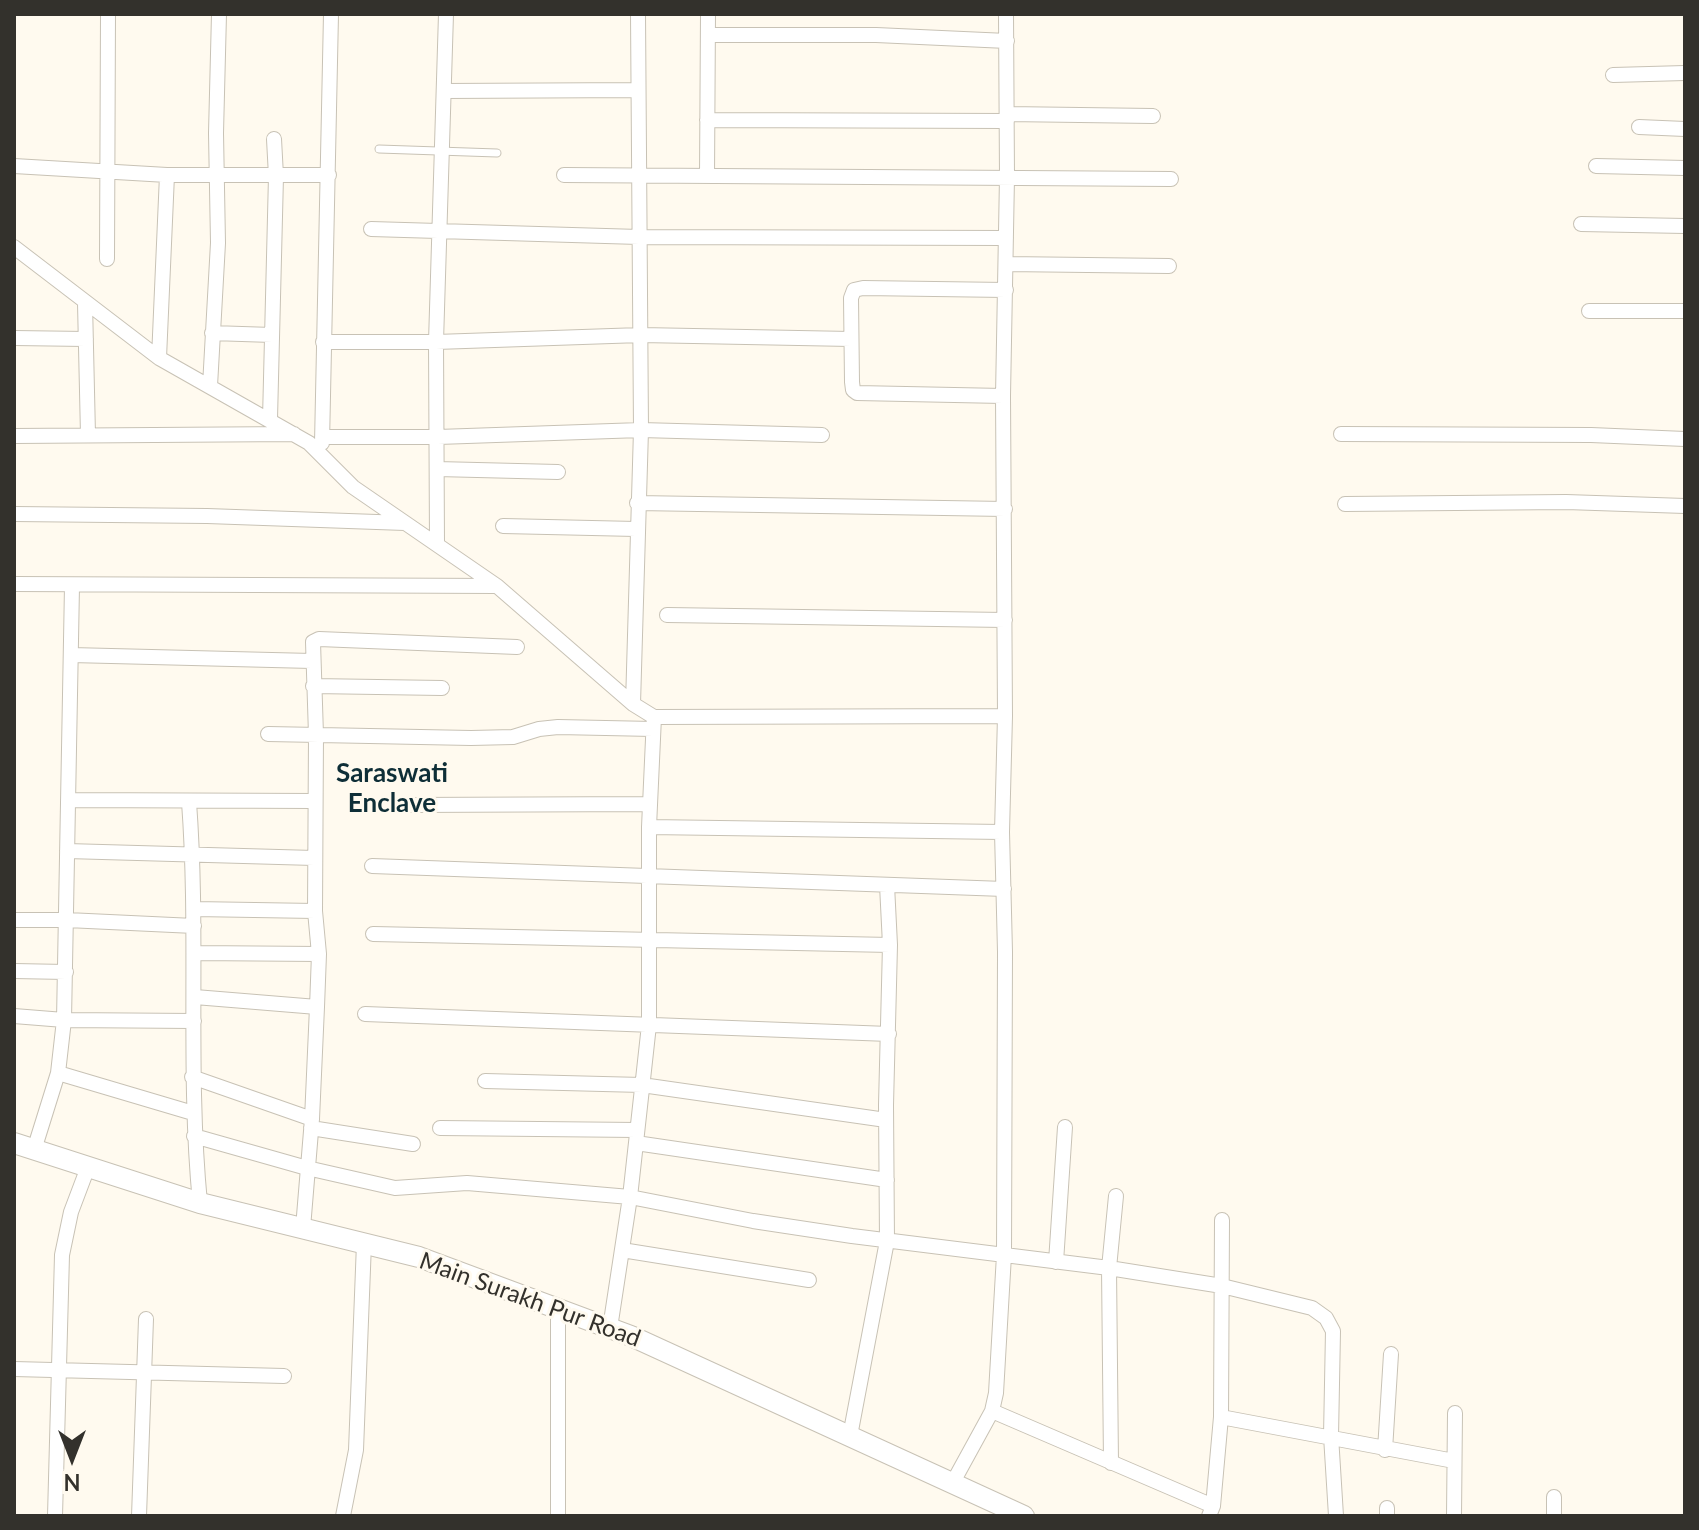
<!DOCTYPE html>
<html>
<head>
<meta charset="utf-8">
<style>
  body { margin:0 }
  #map { position:relative; width:1699px; height:1530px; overflow:hidden; background:#fffaef; font-family:Lato,sans-serif }
  canvas { display:block }
  .frame { position:absolute; inset:0; border:16px solid #33312c; pointer-events:none }
  .north { position:absolute; left:32px; top:1418px; width:80px; height:80px; -webkit-text-stroke:6px #fffaef; paint-order:stroke; rotate:180deg; font-size:22px; font-weight:700; line-height:32px; text-align:center; color:#33312c }
  .north::after { content:''; display:block; margin:auto; width:28px; height:36px; background:#33312c; clip-path:polygon(50% 0,100% 100%,50% 72%,0 100%) }
</style>
</head>
<body>
<div id="map">
<canvas width="1699" height="1530"></canvas>
<div class="frame"></div>
<div class="north">N</div>
</div>
<script>
const ctx = document.querySelector('canvas').getContext('2d');
ctx.lineJoin = 'round';
function trace(path, color, width, dash) {
  ctx.strokeStyle = color;
  ctx.lineWidth = width;
  ctx.lineCap = dash ? 'butt' : 'round';
  ctx.setLineDash(dash || []);
  ctx.stroke(path);
}
function label(font, color, halo, rows, align = 'center') {
  ctx.font = font + ' Lato,sans-serif';
  ctx.lineWidth = 6;
  ctx.setLineDash([]);
  ctx.textBaseline = 'middle';
  ctx.strokeStyle = halo;
  ctx.fillStyle = color;
  for (const [text, x, y, turn = 0] of rows) {
    ctx.save();
    ctx.translate(x, y);
    ctx.rotate((+turn || 0) * Math.PI / 180);
    ctx.textAlign = isNaN(turn) ? turn : align;
    if (halo) ctx.strokeText(text, 0, 0);
    ctx.fillText(text, 0, 0);
    ctx.restore();
  }
}
const lane = new Path2D(`
  M379,149L497,153`);
const street = new Path2D(`
  M708,35H876L1007,41
  M1613,75L1685,73
  M444,91L638,90
  M1007,114L1153,116
  M707,120L1007,121
  M1639,127L1685,129
  M14,166L167,175H329
  M1596,166L1685,168
  M564,175L1171,179
  M707,176L708,14
  M1581,224L1685,226
  M371,229L639,237L1006,238
  M14,247L159,358L309,443L353,487L497,586L633,704L654,717L1005,716
  M107,259L108,14
  M1006,264L1169,266
  M85,303L88,435
  M1589,311H1685
  M212,333L272,335
  M14,338L86,339
  M323,342H436L641,335L851,339
  M159,358L167,175
  M210,386L218,243L216,133L219,14
  M1003,396L857,393L853,390L852,382L851,298L854,290L863,288L1006,290
  M270,419L276,176L274,139
  M1341,434L1591,435L1685,439
  M14,436L294,434
  M322,437H438L641,430L822,435
  M322,443L331,14
  M437,469L558,472
  M637,503L1005,509
  M1345,504L1566,502L1685,506
  M14,514L207,516L405,523
  M503,526L636,529
  M437,544L436,342L446,14
  M14,584L497,586
  M667,615L1005,620
  M71,655L312,661
  M313,686L442,688
  M633,704L641,430L638,14
  M268,734L471,738L513,737L539,729L558,727L653,729
  M68,800L315,801
  M189,802C199,936 187,1069 200,1203
  M411,805L649,804
  M649,827L1002,832
  M67,851L314,858
  M372,866L1004,889
  M194,909L315,911
  M14,920H67L194,926
  M373,934L890,945
  M194,953L319,954
  M14,971L66,972
  M195,997L317,1007L312,1119L303,1228
  M317,1007L319,954L315,911L316,735L313,642L319,639L517,647
  M365,1014L889,1034
  M14,1016L64,1020L194,1021
  M58,1073L193,1113
  M192,1077L312,1119
  M485,1081L642,1085L886,1120
  M311,1128L413,1144
  M440,1128L637,1130
  M194,1136L307,1168L395,1188L467,1183L630,1197L753,1221L852,1236L1109,1268L1222,1286L1312,1308L1326,1318L1333,1331L1331,1436L1336,1516
  M636,1143L887,1180
  M34,1150L58,1073L64,1020L72,586
  M622,1250L809,1280
  M1056,1262L1065,1127
  M558,1309V1516
  M610,1328L630,1197L649,1025V827L654,717
  M14,1369L284,1376
  M992,1411L1213,1506
  M1221,1417L1454,1461
  M850,1436L887,1241L886,1105L890,945L887,885
  M1385,1450L1391,1354
  M1111,1463L1109,1268L1116,1196
  M952,1484L992,1411L996,1393L1004,1255L1005,952L1002,832L1005,716L1003,396L1007,177L1006,14
  M1554,1497V1516
  M55,1516L62,1255L71,1212L88,1167
  M139,1516L146,1319
  M343,1516L356,1450L364,1243
  M1209,1516L1213,1506L1221,1417L1222,1220
  M1387,1516V1508
  M1454,1516L1455,1413`);
const secondary = new Path2D(`
  M14,1143L200,1203L419,1257L631,1336L1024,1516`);
trace(lane, '#c8c2b5', 9);
trace(street, '#c8c2b5', 16);
trace(secondary, '#c8c2b5', 22);
trace(lane, '#fff', 7);
trace(street, '#fff', 14);
trace(secondary, '#fff', 20);
label('24px', '#33312c', '#fffaef', [
  ["Main Surakh Pur Road",530,1300,20]
]);
label('bold 26px', '#0e2e37', '#fffaef', [
  ["Saraswati",392,774],
  ["Enclave",392,804]
]);
</script>
</body>
</html>
